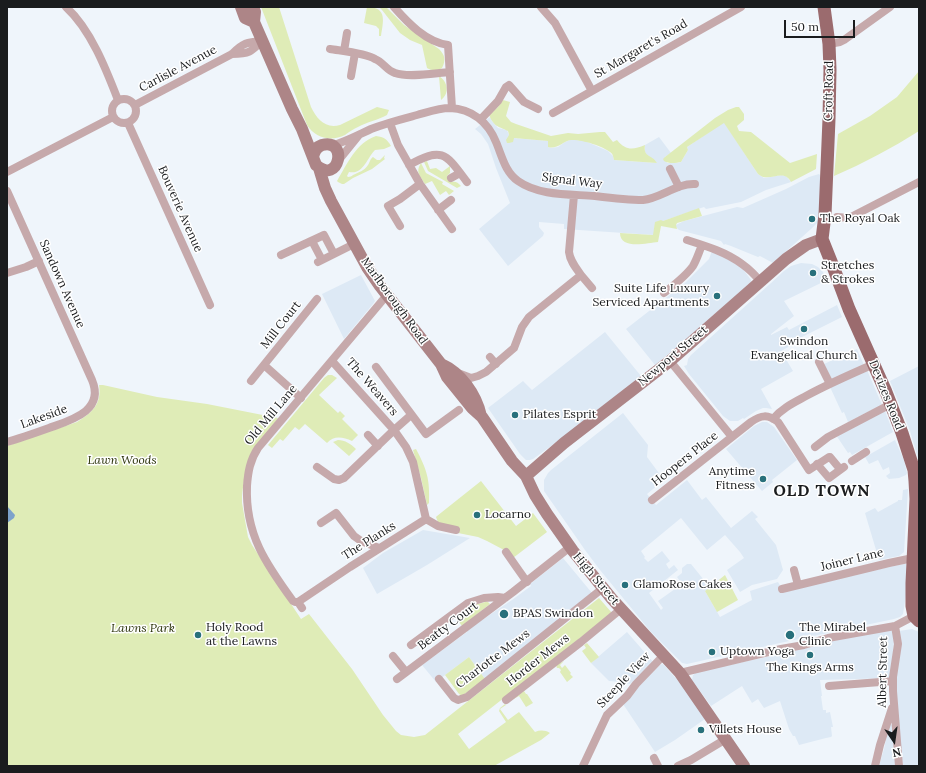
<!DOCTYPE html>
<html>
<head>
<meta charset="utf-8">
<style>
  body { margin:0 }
  #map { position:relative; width:926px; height:773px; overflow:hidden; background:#eff5fb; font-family:Lora,serif }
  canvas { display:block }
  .frame { position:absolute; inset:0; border:8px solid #1a1c1e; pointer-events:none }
  .north { position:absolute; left:874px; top:721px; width:40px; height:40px; -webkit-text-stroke:3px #fff; paint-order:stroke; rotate:167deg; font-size:11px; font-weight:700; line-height:16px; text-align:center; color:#1a1c1e }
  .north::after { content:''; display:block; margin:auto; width:14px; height:18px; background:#1a1c1e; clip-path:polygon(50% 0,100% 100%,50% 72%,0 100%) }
  .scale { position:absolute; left:784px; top:20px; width:71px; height:18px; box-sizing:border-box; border:2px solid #1a1c1e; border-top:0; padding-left:5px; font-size:12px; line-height:14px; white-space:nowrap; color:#1a1c1e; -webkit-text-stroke:3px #fff; paint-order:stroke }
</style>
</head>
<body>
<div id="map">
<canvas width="926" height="773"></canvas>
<div class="frame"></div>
<div class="north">N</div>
<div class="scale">50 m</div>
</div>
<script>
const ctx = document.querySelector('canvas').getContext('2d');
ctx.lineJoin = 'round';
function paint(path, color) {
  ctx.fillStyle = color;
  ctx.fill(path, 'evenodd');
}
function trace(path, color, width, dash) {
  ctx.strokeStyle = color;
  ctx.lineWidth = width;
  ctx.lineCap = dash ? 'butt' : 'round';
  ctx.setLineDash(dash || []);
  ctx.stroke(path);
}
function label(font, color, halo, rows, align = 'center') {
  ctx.font = font + ' Lora,serif';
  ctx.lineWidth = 3;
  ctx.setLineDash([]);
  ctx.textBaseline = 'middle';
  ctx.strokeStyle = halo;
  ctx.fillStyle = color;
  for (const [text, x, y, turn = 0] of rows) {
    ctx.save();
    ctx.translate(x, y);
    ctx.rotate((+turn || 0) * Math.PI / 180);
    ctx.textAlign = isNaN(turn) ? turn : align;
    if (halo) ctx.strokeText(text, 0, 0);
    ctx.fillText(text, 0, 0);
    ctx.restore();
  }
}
paint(new Path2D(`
  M490,117L492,121L498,128L507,130L509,135L513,138L549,141L548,147L551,148L558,147L565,142L570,140H577L585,141L608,151L613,156L614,160L657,163L647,155L645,152V145L659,137L671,153L665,157L667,163H676L681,162L688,150L687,147L724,122L758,174L764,178L782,175L786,176L791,182L766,190L741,202L706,209L704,207L663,221L654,235L564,229V224L539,222V227L544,233L543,236L508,266L479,229L510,203L496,168L488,144L481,134L475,129Z
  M819,174L820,175L822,192L818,222L811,229L773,263L760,256L758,257L731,246L725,244L724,245L721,241L679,230L676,227V225L684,221L737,207L743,208L786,189L809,177Z
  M712,251L733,261L743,269L751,280V282L683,342L655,365L626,329L685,283L709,259Z
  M801,263L812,264L818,267L823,272L827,280L784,301L794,316L771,334V335L787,327L789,330L837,305L842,317L800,338L801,340L781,351L793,371L761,389L772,409L766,408H763L756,411L744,419L743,418L738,421H730L723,416L689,374L684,366L687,365L688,359L691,355L771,283L784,271L791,266Z
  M361,275L375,301L373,304L344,339L322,294Z
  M605,332L641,376L561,439L533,459L530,460H526L520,454L488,408L523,381L532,390Z
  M857,349L864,365L832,380L824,364Z
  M919,366V462L910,431L890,381Z
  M867,370L882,405L848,422L844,412L842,413L830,387Z
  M885,411L893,432L852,455L850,452L848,453L836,435Z
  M623,413L648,445L647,457L664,480L647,494L656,505L687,480L702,500L706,497L731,528L752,511L758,517L755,519L776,545L783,570L777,579L752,585L740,592L727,570L744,558L740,552L725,535L707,550L681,518L641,551L645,557L644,558L648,562L662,551L670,561L666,564L669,569L674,565L678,570L649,593L661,610L663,608L658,601L682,584L677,577L682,573V568L687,564H691L708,585V588L705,591L720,617L752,600L750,591L778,582L782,589L904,564H906V595L903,614L900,617L894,619L780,643L687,664L682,663L651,632L600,570L585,550L544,491V480L548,473L551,470Z
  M762,422H767L774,427L797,460L772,480L773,482L762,491L726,449L754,426Z
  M895,440L904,460L907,473L906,475L899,478L889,479L886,476L890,473L889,467L883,470L878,460L869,464L865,457Z
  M908,489L904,552L899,556L879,560L865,513L875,508L878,512L898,501V500H902L903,490Z
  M423,530L470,538L427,565L377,594L363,568L383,553Z
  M563,558L592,593L485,679L469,657L436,682L422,665L467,632V630L512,600L531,586L530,584Z
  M892,629L894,641L891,678L820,680L822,696H821L823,710H826V713L830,712L833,727H831L832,736L831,737L826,738L799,745L795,736H793L789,729L780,701L764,708L758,699L752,703L742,686L711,706L692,680L693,675L696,672L715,668L762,658L811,647L814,645Z
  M912,629L919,632V766H903L897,711L895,687L899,631Z
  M627,632L654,663L630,684L621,682L609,681L591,663Z
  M663,664L689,693L705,719L675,740L655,752L623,704L642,682L660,665Z
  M889,724L894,725L898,766H879L884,749Z`), '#dde9f5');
paint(new Path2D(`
  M261,7H279L311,107C317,119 325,129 340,125L377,107L389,110L387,115C378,120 367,122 358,127C353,129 349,132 345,135C331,142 315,138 307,125Z
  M367,7C388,7 383,22 381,36H379V29L376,26L364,23Z
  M379,7H386L404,25L439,49C445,55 446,60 442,68C437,71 432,71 427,68L422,45L410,40L400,33L382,10Z
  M919,71V131C892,148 864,163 834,176L838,134L870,116L897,97Z
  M439,76C448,82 450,93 441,100Z
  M503,100L510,102L506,116L511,122L516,124L551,136L568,133L578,134L600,132H605L613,142L617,140C626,151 633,150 645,145C643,158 652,154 657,163L614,160C613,156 613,154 610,152C603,146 580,139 571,140C563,141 557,150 548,147V141L514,138L513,142L509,143H507L506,140L509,135L508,131C498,126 494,127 489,115L498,107Z
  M736,107H739L744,114V120L737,126L739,131L751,132L790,163L817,154L816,169L791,182C783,167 769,184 758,174L724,123L687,147L688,150L681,162C676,163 669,164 664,161L663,159L665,157L715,118L728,110Z
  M376,136C384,137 387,139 391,146L384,149L375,150C367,158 363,175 349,172L347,176L348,177C350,177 352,176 353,175C359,172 364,171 368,165C370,162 370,159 373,157L377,160H380L385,155L384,158L385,159L372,169L353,178L344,184H342L338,182L337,181C347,164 356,143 376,136Z
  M427,161L430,169L436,168L442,172L450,166V173L447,176L451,182C455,181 458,182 461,186L457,188L428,171L424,162Z
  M421,163L426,173L443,182L442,184L454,191L449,195L446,191L440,195L432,181L425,184C420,176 415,172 421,163Z
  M699,208L702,216L677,223L676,225L677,229L661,226L658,242C647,243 620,250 620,233L653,235L655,222L661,220L663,221Z
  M328,375H332L337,378L319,395L338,413L340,411L345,416L342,419L358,435L352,441C343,437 334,435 327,443L305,424L299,430L295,427L283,441L280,439L272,448L268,445L324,378Z
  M99,385H103L157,397L207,404L278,418L246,468L242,494V503L248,537L252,545L301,619L309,614L352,669L383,715L396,731L401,735L414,737L425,735L599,598L612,613L458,734L469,749L506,722L499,711L500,708L505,704L506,705L500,709L508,720L519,712L535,732C540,730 545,730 550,733L541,740L494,766H7V446L77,422C92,413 102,404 99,385Z
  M338,440C345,440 351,444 356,449L349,456L333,442Z
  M416,449C427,470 430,479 429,503L427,505L421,478L413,450Z
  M481,481L516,526L533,513L547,532L513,558L504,550L487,541L478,537L458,533L439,525L436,517L437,516Z
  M725,575L738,600L717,612L705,591Z
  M485,602H488L490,604L462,626L456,618L472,606Z
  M587,643L599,657L591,663L582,651L586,648L584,645Z
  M469,657L485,679L462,696L459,694L445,675Z
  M564,661L560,665L562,668L565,665L571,673L570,674L573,677L567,682L560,672L561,670L559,668H557L556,665Z
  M525,690L524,691L526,694H527L533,703L526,707L519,696L512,700Z`), '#dfecb7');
paint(new Path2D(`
  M7,506L15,515L14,518L7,523Z`), '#7da2cb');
trace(new Path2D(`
  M66,7C91,30 106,69 118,100
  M394,7C408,23 426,42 448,45L452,108
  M541,7L555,23L592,91
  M829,44L840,42L844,40L890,7
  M330,49C342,51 365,53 375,59C383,62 387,71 395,73C409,78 435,73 450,72
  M344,51L347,33
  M232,54C249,54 251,52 262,41
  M351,76L355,53
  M112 111a12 12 0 1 1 24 0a12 12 0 1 1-24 0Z
  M135,105L232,54C243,43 247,42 262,41
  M553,113L741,7
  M481,119L498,101L506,87L509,85L524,102L538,109
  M128,123L210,305
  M390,123L398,145L420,184L452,229
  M331,146C345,142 358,135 371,129C386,123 402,119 417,115C428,112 439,108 450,108C472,109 488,122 496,142C502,156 505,172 518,181C539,196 570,194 595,196C611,198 627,200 643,200C661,198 677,183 695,184
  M338,161L359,135
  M409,165C443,146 446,154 467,182
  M670,169L679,187
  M7,172L113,117
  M451,178L460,173
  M7,191L92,380C105,411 71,420 49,428C35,433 21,438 7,442
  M438,210L451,200
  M837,217L849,218L919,182
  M400,226L388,206L400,199L420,184
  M687,240C706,246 726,252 742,264C749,269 755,275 760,281
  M312,241L322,260
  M281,255L324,235L334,254
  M318,262L354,244
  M7,273L26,267L39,261
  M581,275L592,288
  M664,293C674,285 686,276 693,266C697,259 699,252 702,245
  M490,357L496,364
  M332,361L394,430L406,447L413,462L426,519
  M670,361L732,437
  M819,362L830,384
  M264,365L301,398
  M376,367L426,434L459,410
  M458,373L471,378L478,376L486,372L514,348L522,327L529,317L581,275C576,268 570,261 569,252L574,195
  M251,381L317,299
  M773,419C782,408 795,402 806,396C828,384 851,374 874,364
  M368,435L378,446
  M815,447L828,437L891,404
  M852,461L866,452
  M817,464L829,478L844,467
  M317,467L334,479L339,480L344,478L394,430L411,415
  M652,500L751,422C761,415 768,414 778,422L809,470L829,457H830L840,469
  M321,523L336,513L354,536L361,541L379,548
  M506,552L515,565L527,582
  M794,570L798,585
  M782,589L889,563L913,558
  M298,602L350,567L426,519L438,526L456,530
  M302,608L298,602H295L293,601C266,564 245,534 247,486C248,472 250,460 258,448L387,295
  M895,626L898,644L893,677V691L899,766
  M411,645L468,603L484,598L498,597L505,598
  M393,656L406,672
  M680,673L781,649L804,645L828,638L895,626L914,616
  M397,679L513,592L570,547
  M439,679L454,698L458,700L467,697L603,588
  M829,686L893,681
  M506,700L581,642L621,609
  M654,758L658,766
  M583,766L607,715L627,696L636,684L664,655
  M678,766L691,760L726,739
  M875,766L880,745L892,708`), '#c6a9ab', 8);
trace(new Path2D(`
  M241,7L245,18L254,22
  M253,7L255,12L254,22L292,109L302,129L316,165C339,186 349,138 322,145C316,147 314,152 313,157
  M319,168L325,188L331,201L367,267L380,286L441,364L447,377L472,408L482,417L512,461L526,476L535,495L547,514L573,551L612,599L680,673L744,766
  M441,364C461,373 476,394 481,416
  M526,476L564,443L670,361L786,259L806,245L822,239`), '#ad8587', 12);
trace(new Path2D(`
  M824,7L829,44L830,70L829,119L825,215L822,239L834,269L849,309L886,392L902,433L914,470L915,481L916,499L912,583V606L914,616L919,621`), '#9b6b6e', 13);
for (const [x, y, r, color] of [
  [812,219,4,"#28707b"],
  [813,273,4,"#28707b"],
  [717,296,4,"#28707b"],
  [804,329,4,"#28707b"],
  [515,415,4,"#28707b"],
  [763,479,4,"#28707b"],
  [477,515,4,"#28707b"],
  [625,585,4,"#28707b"],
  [504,614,5,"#28707b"],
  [198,635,4,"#28707b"],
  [790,635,5,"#28707b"],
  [712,652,4,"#28707b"],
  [810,655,4,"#28707b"],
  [701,730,4,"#28707b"]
]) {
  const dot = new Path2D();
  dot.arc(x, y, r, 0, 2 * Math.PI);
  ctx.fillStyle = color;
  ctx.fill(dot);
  trace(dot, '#fff', 1.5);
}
label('12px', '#1a1c1e', '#fff', [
  ["St Margaret's Road",641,49,-30],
  ["Carlisle Avenue",178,69,-28],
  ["Croft Road",829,91,-89],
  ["Signal Way",572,181,7],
  ["Bouverie Avenue",180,209,66],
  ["Sandown Avenue",62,284,66],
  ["Marlborough Road",394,301,54],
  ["Mill Court",281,325,-52],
  ["Newport Street",673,356,-40],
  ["The Weavers",372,387,49],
  ["Devizes Road",886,395,68],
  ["Old Mill Lane",271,415,-50],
  ["Lakeside",44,417,-20],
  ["Hoopers Place",685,459,-38],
  ["The Planks",369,541,-32],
  ["Joiner Lane",852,560,-14],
  ["High Street",596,579,50],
  ["Beatty Court",448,626,-37],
  ["Charlotte Mews",493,659,-37],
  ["Horder Mews",538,660,-38],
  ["Albert Street",883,672,-89],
  ["Steeple View",624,680,-47]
]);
label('12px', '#1a1c1e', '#fff', [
  ["The Royal Oak",820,219],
  ["Stretches",821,266],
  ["& Strokes",821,280],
  ["Suite Life Luxury",709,289,"right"],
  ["Serviced Apartments",709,303,"right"],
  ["Swindon",804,342,"center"],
  ["Evangelical Church",804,356,"center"],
  ["Pilates Esprit",523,415],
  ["Anytime",755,472,"right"],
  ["Fitness",755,486,"right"],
  ["Locarno",485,515],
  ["GlamoRose Cakes",633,585],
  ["BPAS Swindon",513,614],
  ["Holy Rood",206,628],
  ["at the Lawns",206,642],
  ["The Mirabel",799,628],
  ["Clinic",799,642],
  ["Uptown Yoga",720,652],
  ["The Kings Arms",810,668,"center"],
  ["Villets House",709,730]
], 'left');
label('italic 12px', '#2c340b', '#fff', [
  ["Lawn Woods",122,461],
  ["Lawns Park",143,629]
]);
ctx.letterSpacing = '1px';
label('bold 16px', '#1a1c1e', '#fff', [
  ["OLD TOWN",822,491]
]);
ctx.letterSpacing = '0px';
</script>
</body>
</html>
